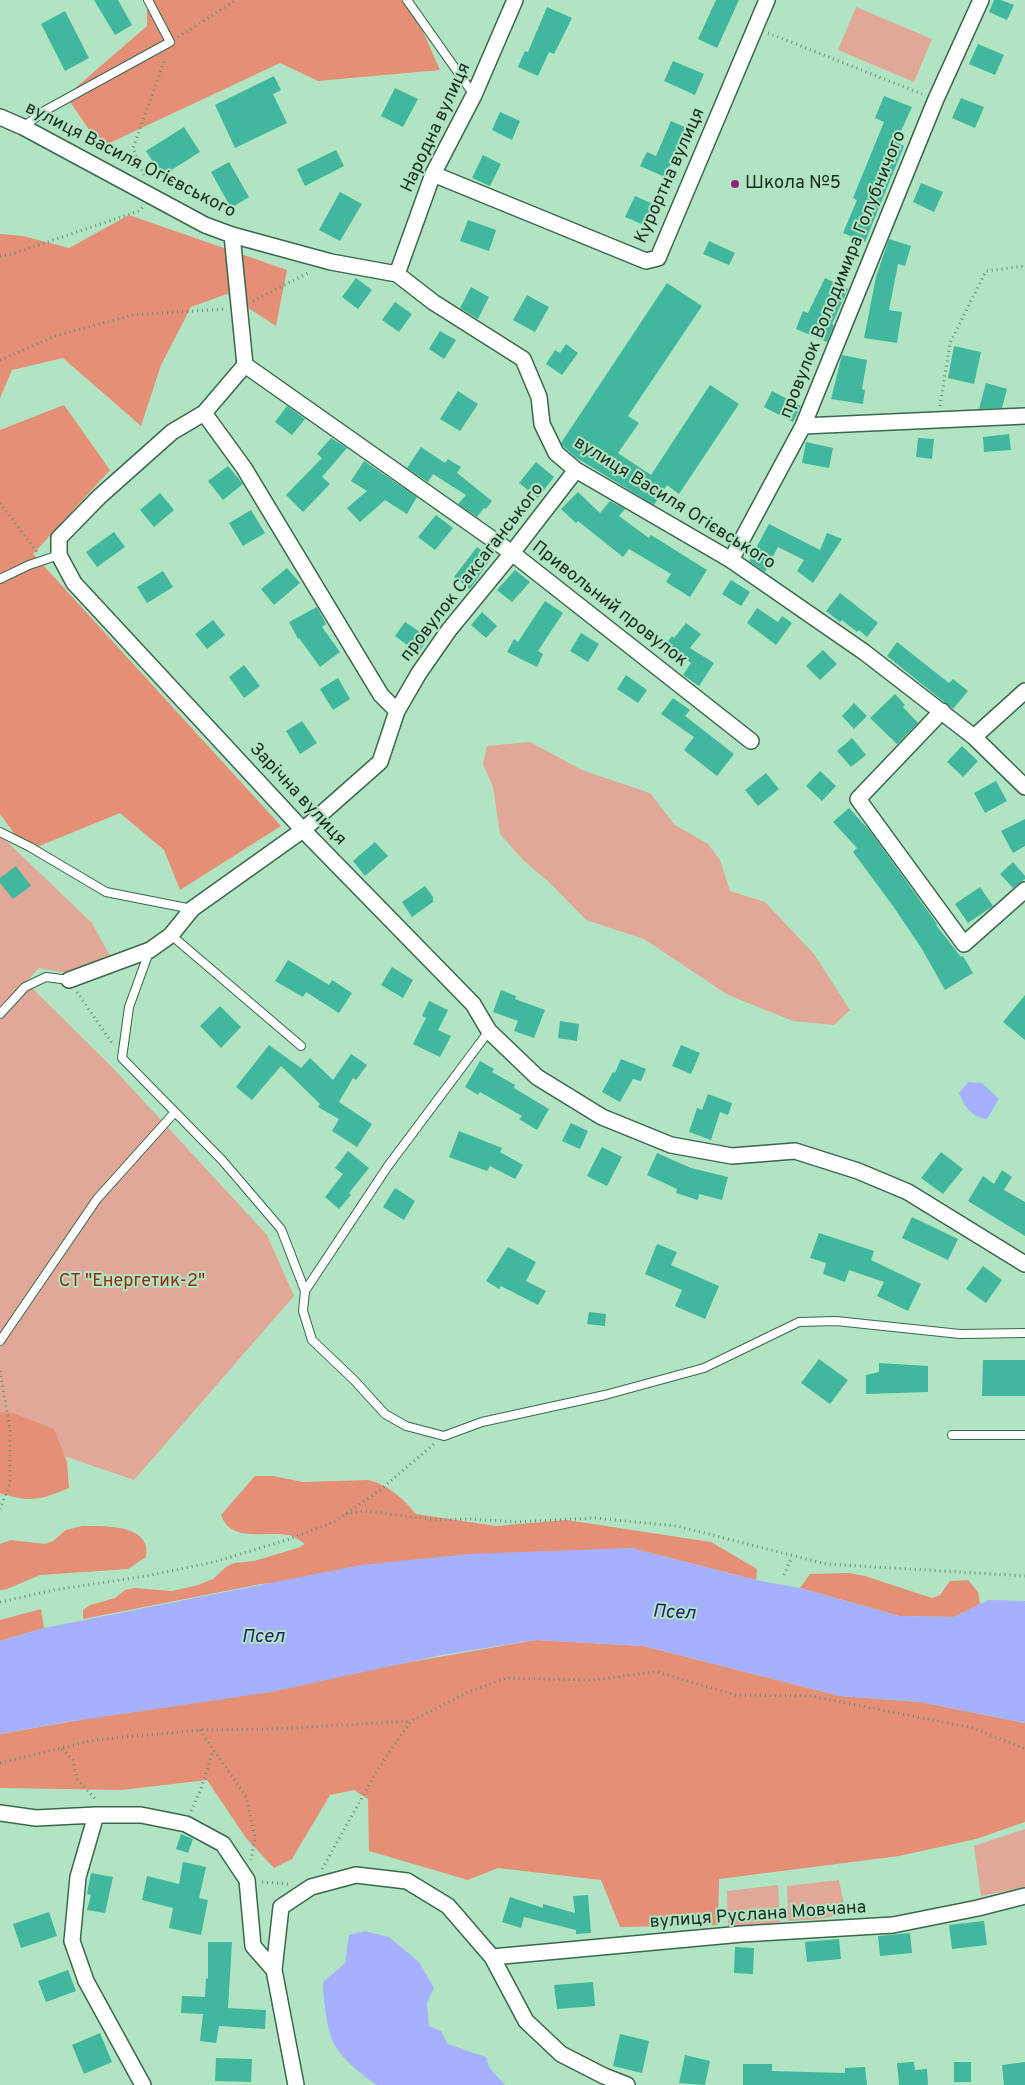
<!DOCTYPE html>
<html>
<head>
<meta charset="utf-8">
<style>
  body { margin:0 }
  canvas { display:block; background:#b1e4c3 }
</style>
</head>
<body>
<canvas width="1025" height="2085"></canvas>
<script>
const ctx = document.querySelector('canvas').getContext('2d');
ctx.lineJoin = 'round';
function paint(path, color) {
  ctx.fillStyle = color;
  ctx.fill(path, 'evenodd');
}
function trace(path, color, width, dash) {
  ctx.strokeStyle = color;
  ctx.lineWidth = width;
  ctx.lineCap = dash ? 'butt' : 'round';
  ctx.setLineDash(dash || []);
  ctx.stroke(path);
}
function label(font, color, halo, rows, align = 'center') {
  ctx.font = font + ' Overpass,sans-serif';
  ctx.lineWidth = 4;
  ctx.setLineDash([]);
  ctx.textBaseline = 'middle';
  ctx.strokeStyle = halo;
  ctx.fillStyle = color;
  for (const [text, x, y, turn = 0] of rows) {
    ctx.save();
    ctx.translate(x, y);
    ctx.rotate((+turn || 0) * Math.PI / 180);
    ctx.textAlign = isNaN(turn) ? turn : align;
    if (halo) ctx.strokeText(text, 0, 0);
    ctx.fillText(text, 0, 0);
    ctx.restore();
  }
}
paint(new Path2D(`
  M856,7L932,39L914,82L838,50Z
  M530,742L582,770L650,793L675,825L708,844L720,860L730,891L765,902L814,954L850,1010L834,1025L793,1021L728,995L644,939L586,920L550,883L523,860L500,834L493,787L483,764L487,746Z
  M0,835L92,923L110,956L66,973L39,968L26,982L113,1068L267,1235L294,1296L134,1480L0,1434Z
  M1025,1829V1887L981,1896L974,1846Z
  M839,1880L846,1914L820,1919L788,1921L787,1886Z
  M778,1885L780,1924L728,1927L727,1891Z`), '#e1a897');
paint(new Path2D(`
  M147,0H409L440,70L318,81L280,63L101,147L66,96L147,26Z
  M129,215L287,270L276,326L227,294L191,307L161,365L141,426L63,358L12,370L0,398V234L23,236L69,248Z
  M64,405L110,470L33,554L281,826L180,890L164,850L120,813L27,851L0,814V430Z
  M0,1412L13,1413L54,1429L67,1462L69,1488C40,1500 31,1503 0,1493Z
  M255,1476H273L303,1482L368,1480C387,1484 404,1499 416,1514L496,1526L566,1520L711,1542L757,1569L756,1580L631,1548L261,1584L83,1619V1610L90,1605L115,1598L125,1590L135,1588L172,1591L198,1585L213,1579L226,1567L234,1563L254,1561L298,1548L305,1544C301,1541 294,1536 288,1535C265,1531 231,1543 221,1515Z
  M82,1526C105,1526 152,1524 146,1557L128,1569L40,1575L7,1589L0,1590V1544L11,1540L45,1544L53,1541L66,1530Z
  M849,1573L865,1576L932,1598L940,1595L950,1581L968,1580L978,1592L980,1604L954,1617L899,1616L800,1588L810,1574Z
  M41,1609L44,1628L0,1641V1620Z
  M536,1640L644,1646L840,1696L921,1702L1025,1723V1822L976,1839L899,1856L719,1879L718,1925L620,1927L601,1880L498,1868L468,1880L369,1851L368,1799L354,1790L330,1795L292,1859L274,1868L246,1838L207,1780L121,1790L0,1788V1734Z`), '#e58f77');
paint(new Path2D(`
  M968,1082L982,1083L999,1099L987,1119C972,1118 964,1106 959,1093Z
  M631,1548L756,1580L800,1588L899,1616L954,1617L988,1600L1025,1601V1723L921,1702L840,1696L644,1646L536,1640L442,1655L271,1692L61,1723L0,1734V1641L44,1628L361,1565L469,1554Z
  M365,1931L389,1937L419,1962L434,1988L427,2003L429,2026L441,2031L448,2044L486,2057L489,2067L505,2085H377C363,2076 342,2059 334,2044C327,2031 323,1997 323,1982L345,1963L349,1935Z`), '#a5b1fe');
paint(new Path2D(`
  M94,0H118L132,25L115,35Z
  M716,0H739L717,48L698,39Z
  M994,0H1001L1014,5L1007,20L989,12Z
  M547,7L572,18L554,54L549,52L538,76L518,67L525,51L528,52Z
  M65,11L89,58L65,71L41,24Z
  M978,44L1004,55L995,75L969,64Z
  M673,61L704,74L695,95L664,81Z
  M274,76L281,90L273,94L287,123L235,148L215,105Z
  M395,88L418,99L403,127L381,116Z
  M884,96L912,107L896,142L904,146L865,242L843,233L857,200L853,198L884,122L875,118Z
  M961,98L984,107L975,128L952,118Z
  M500,112L520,121L512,140L492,130Z
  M671,121L687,128L665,177L640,166L647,152L656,156Z
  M184,127L200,152L162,176L146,151Z
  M336,150L344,166L305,186L297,169Z
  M483,155L501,164L490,186L472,178Z
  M229,162L249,197L231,208L211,172Z
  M921,183L943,192L934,212L913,202Z
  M340,192L362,204L340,241L319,230Z
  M635,196L653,204L644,225L625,217Z
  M468,220L496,230L489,251L460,241Z
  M889,239L911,246L905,266L898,264L889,310L902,312L897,343L864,338L876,277Z
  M709,241L735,253L729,265L703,254Z
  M356,278L372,290L358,309L342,297Z
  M825,278L848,289L832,324L834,325L827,342L796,329L803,311L808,313Z
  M667,283L702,306L628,416L639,423L618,453L651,475L710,385L739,404L679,494L667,485L654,505L575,457L564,447L561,443Z
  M471,287L489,297L478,319L460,308Z
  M527,295L549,307L535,332L513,320Z
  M395,302L412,314L399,332L382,320Z
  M440,331L456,340L444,359L429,349Z
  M566,344L578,353L562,375L546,364L555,350L560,353Z
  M954,346L981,352L974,384L948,378Z
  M842,355L867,360L862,389L865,390L863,404L831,399Z
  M986,383L1007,389L1002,408L979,409Z
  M458,391L478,404L460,431L440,419Z
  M772,391L801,406L793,422L764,407Z
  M287,406L305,419L292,435L275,422Z
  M1009,434L1011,450L984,452L983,437Z
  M331,438L347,448L322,477L330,484L303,512L286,495L322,458L317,454Z
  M918,438L934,439L932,459L916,457Z
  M806,442L833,448L829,468L802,463Z
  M421,447L445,463L448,459L461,467L457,473L492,501L486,509L484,508L477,517L458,504L466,495L433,474L428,482L407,468Z
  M364,461L417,497L407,514L385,500L360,522L347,508L367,491L351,481Z
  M536,462L554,477L538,498L519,483Z
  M228,466L243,484L223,500L208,481Z
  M578,492L600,513L610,501L625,509L619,516L649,538L651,535L707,570L690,597L666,582L671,574L629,549L623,557L578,521L576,523L561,509Z
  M160,493L174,510L154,527L140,510Z
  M251,510L265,533L243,546L229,523Z
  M436,515L453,528L435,550L418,537Z
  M769,524L820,550L827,533L842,539L813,583L797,571L804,560L778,547L765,572L749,561Z
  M114,532L125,547L97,567L86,552Z
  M477,547L491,558L470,589L454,577Z
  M287,568L300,583L274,605L261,589Z
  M515,570L530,582L512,602L497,590Z
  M163,571L173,587L147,603L137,587Z
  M731,580L750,592L741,606L722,594Z
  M840,593L878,623L867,637L859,630L857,632L842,620L840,622L826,611Z
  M545,601L563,613L538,651L543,654L537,667L507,652L514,639L518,642Z
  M317,607L326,624L322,627L340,652L320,667L299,638L298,639L289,622Z
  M757,608L778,622L782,616L792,623L776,645L747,623Z
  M482,612L497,626L486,638L471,625Z
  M213,620L225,635L207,649L195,634Z
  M405,622L429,638L418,653L395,636Z
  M686,623L701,634L690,648L714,663L699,686L683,675L691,663L666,644L672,636L674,638Z
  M581,633L599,644L588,662L570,651Z
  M897,642L949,683L953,679L968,691L953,709L887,656Z
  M823,650L837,664L820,680L806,666Z
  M244,665L260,686L244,698L229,677Z
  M626,675L647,690L638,703L617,689Z
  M338,678L350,699L333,710L320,689Z
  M895,694L905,705L903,707L918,723L897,744L870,718Z
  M673,698L690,710L685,716L734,754L717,776L684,750L694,737L661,714Z
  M854,703L867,716L854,729L842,716Z
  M302,721L317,743L300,754L286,731Z
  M852,738L866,755L851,767L837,751Z
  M962,746L978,761L963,777L947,762Z
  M820,771L836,786L822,801L806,786Z
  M766,773L779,789L758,806L745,790Z
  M996,781L1007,801L985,813L974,793Z
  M849,808L870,831L937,924L936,925L961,957L963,956L973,973L945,990L922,949L893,906L853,852L857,848L833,822Z
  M1025,819V846L1013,853L1001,831Z
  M375,842L388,856L365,876L353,861Z
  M1013,862L1025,876V879L1013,888L1000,874Z
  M16,866L31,886L13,899L0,883V878Z
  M425,886L433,897V902L412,917L402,902Z
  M980,887L993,906L968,923L955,904Z
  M288,960L329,985L332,980L352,993L339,1013L306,992L303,997L275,981Z
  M392,967L413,980L403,998L381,985Z
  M501,990L516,996L515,999L545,1010L534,1038L514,1031L518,1021L493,1012Z
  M1025,995V1040L1003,1022Z
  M429,1001L448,1010L438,1030L451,1036L440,1057L413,1044L426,1018L422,1016Z
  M220,1006L241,1027L221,1048L200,1026Z
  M560,1021L579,1024L577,1041L558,1038Z
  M269,1045L301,1068L310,1058L333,1080L351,1054L367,1065L356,1080L353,1078L339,1102L372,1124L357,1147L332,1131L339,1119L318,1107L320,1104L281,1066L252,1100L236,1087Z
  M681,1045L700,1053L691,1074L672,1066Z
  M621,1059L646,1069L641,1081L633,1079L620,1102L602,1092L613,1072L615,1073Z
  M480,1061L494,1069L492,1072L515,1085L514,1088L549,1109L537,1130L519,1119L522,1116L480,1092L478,1095L465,1087Z
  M708,1094L732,1103L728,1115L720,1112L711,1140L689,1132L697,1108L702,1110Z
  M571,1123L588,1131L580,1149L562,1141Z
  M459,1131L502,1148L500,1152L523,1165L515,1179L490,1166L487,1171L449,1157Z
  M602,1147L622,1157L607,1186L587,1176Z
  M348,1151L369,1168L349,1193L351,1195L339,1209L325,1197L343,1174L335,1168Z
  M941,1152L963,1169L943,1194L921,1178Z
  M657,1153L691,1168L728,1177L722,1200L699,1194L698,1200L676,1193L677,1189L647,1175Z
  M1002,1170L1012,1177L1004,1190L1025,1202V1236L968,1201L983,1176L994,1184Z
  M395,1188L415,1201L404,1220L383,1207Z
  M912,1217L958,1239L948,1260L902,1238Z
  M819,1233L874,1251L871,1260L921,1284L908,1311L877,1296L884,1282L849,1270L845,1282L823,1274L826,1263L810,1258Z
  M657,1244L677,1252L671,1265L719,1286L705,1319L675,1306L682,1290L645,1274Z
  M508,1247L536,1262L526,1281L546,1291L538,1305L501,1286L499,1289L486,1281Z
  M983,1266L1002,1280L986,1303L966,1289Z
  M589,1312L606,1314L605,1326L587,1324Z
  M819,1359L848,1380L830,1404L801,1383Z
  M983,1360H1025V1396H982Z
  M879,1363L928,1366V1392L866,1394V1375L879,1372Z
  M181,1834L193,1839L188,1853L176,1849Z
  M183,1862L206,1867L199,1898L208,1900L201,1935L169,1928L173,1908L142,1900L147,1876L179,1884Z
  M91,1873L113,1877L105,1913L87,1910L91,1895L87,1894Z
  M588,1895L591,1933L576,1934V1930L524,1917L521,1928L502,1922L510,1897L543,1908V1904L575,1913L573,1896Z
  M49,1912L57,1936L21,1948L13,1924Z
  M984,1921L987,1945L952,1949L949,1925Z
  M910,1933L912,1953L880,1956L878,1936Z
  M839,1939L841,1959L807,1962L805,1942Z
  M208,1942H232L228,2008L266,2010L265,2029L219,2026L216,2043L200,2041L203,2014L181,2013L182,1996L205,1997L206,1978L208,1979Z
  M735,1947L754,1948L753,1974L734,1973Z
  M68,1970L76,1991L46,2002L38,1981Z
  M593,1982L595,2006L557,2009L554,1985Z
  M100,2033L112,2062L84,2074L72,2045Z
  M620,2034L649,2041L642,2073L613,2066Z
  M685,2055L710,2061L705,2085L679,2083Z
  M216,2058L252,2059L251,2082L215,2081Z
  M914,2062L915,2070L927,2069L928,2085H899L897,2063Z
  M954,2062H971V2082H954Z
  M1025,2062V2085H1004L1002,2065Z
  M743,2064H772V2071L845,2073V2068L865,2067L867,2085H743Z`), '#41b79e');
const service = new Path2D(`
  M407,0L474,95
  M23,127L46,110L170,42L148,0
  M0,579L29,565L59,555
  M0,832L30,847L106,892L192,909
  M171,935L301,1046
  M149,952L129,1007L122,1058L222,1160L281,1229L305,1291L303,1311L312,1340L354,1380L385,1414L406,1426L444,1436L482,1422L605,1395L704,1368L799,1322L836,1321L960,1334L1025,1333
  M0,1014L25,987L46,977L69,980
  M305,1291L388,1166L489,1031
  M0,1341L97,1199L175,1112
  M952,1435H1025`);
const minor = new Path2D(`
  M0,117L23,127L205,225L232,235L331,262L397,274L433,302L523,359L539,397L542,424L556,453L576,470L731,560L864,652L974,737L1025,787
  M433,174L646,261L658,258L767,0
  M232,235L245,365L204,413L172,432L99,497L59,538V555L74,583L303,830L473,1004L489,1031L537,1077L602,1117L671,1145L732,1156L795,1151L858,1171L908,1192L1025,1264
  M397,274L433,174L474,95L515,0
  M245,365L512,553L751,741
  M204,413L244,468L381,695L397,711
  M803,426L1025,416
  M731,560L803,426L936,99L981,0
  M942,711L858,799L964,944L1025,890
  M974,737L1025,691
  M69,980L150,950L171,935L192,909L303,830L380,762L397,711L419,673L449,630L512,553L576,470
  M0,1813L36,1818L96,1815
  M492,1957L742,1934L893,1925L978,1908L1025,1896
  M143,2085L86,1981L72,1941L78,1877L96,1815H141L186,1824L223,1844L247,1880L253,1946L274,1970
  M296,2085L274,1970L281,1907L311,1887L356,1875L407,1881L448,1906L492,1957L526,2021L561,2054L604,2076L627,2085`);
trace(service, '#39684c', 10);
trace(minor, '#39684c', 18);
trace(new Path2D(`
  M768,33L922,94
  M178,37L236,0
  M144,175L133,148L165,59
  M0,256L12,254L139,211L143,207
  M253,301L310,272
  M0,360L55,336L133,315L226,309
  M940,406L950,343L986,271L1025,266
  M0,503L37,552
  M77,992L112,1043
  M0,1371L10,1429V1483L0,1509
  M346,1514L363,1511L438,1520L472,1519L517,1522L595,1518L677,1526L826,1564L1025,1576
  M784,1575L792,1557
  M0,1602L54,1590L146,1576L214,1562L290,1539L336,1521L380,1490L434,1444
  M200,1730L246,1797L255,1837L251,1860
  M62,1749L73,1760L77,1779L96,1800
  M0,1763L94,1740L200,1730L275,1729L410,1721
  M191,1811L201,1789L213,1750
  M322,1869L378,1769L411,1721L466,1693L506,1678L591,1680L657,1672L735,1695L811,1696L973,1728L1025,1749
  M262,1882L288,1884`), '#6a8f77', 3, [1, 4]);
trace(service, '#fff', 8);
trace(minor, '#fff', 15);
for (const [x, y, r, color] of [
  [735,184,5,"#93207f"]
]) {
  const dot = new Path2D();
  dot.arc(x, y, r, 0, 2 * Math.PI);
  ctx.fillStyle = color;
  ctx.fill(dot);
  trace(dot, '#b1e4c3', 2);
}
label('18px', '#182c20', '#b1e4c3', [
  ["Народна вулиця",437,128,-65],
  ["вулиця Василя Огієвського",130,161,27],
  ["Курортна вулиця",671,176,-66],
  ["провулок Володимира Голубничого",844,275,-68],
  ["вулиця Василя Огієвського",674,504,32],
  ["провулок Саксаганського",473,573,-52],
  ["Привольний провулок",609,605,38],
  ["Зарічна вулиця",297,795,47],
  ["вулиця Руслана Мовчана",758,1916,-4]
]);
label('18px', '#182c20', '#b1e4c3', [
  ["Школа №5",745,184]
], 'left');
label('18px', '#922e0f', '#b1e4c3', [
  ["СТ \"Енергетик-2\"",132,1282]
]);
label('italic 19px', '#201a70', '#b1e4c3', [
  ["Псел",674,1614,3],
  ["Псел",263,1638]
]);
</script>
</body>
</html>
